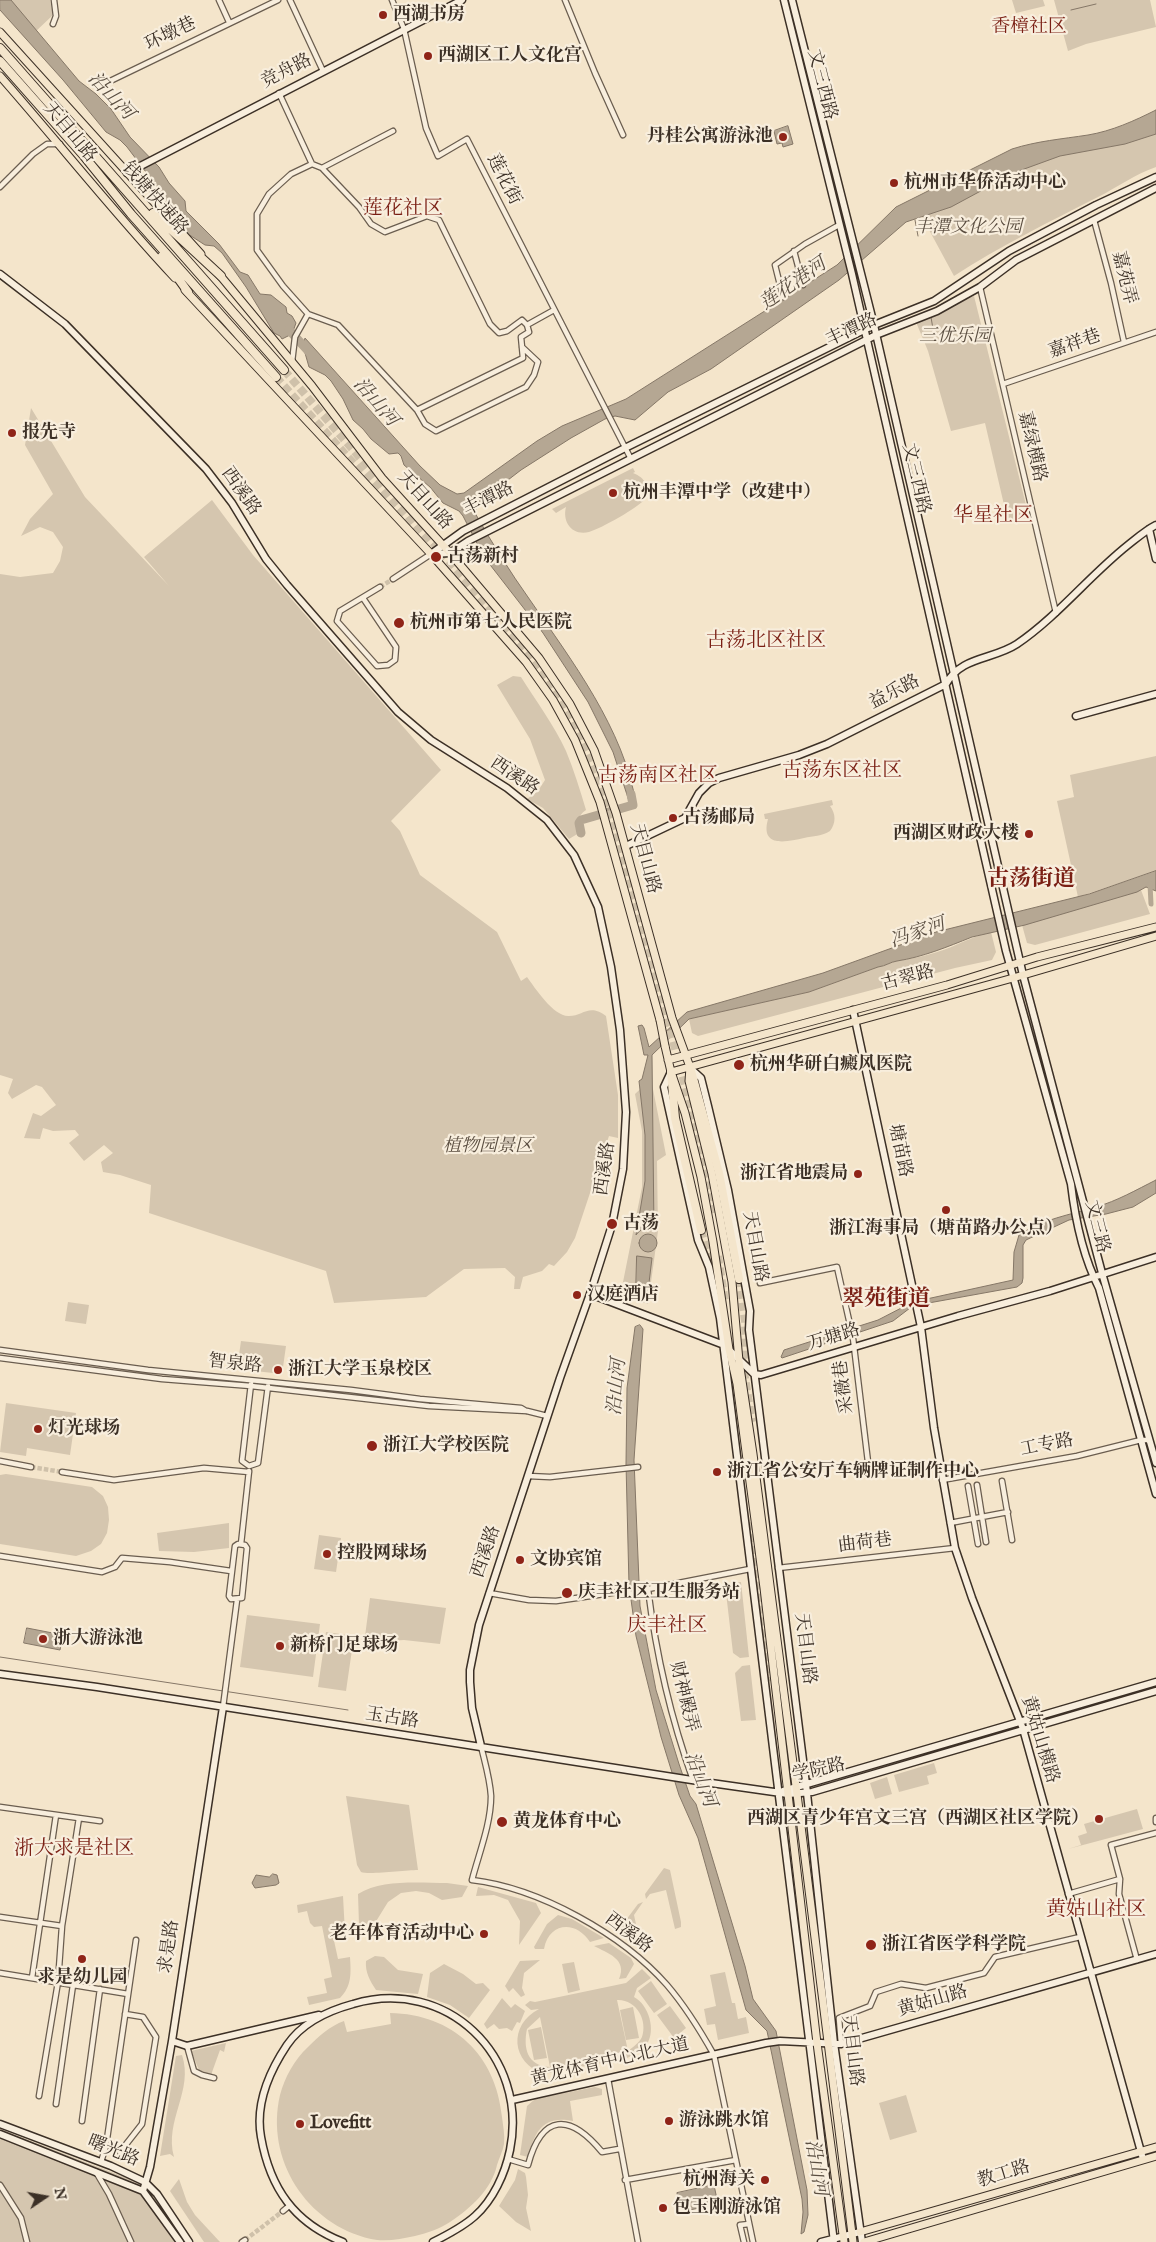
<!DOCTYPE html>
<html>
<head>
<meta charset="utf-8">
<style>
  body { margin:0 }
  #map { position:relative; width:1156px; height:2242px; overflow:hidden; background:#f4e5cb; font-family:"IM FELL English",serif }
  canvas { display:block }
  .north { position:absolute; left:20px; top:2172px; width:50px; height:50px; -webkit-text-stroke:4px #f8eedd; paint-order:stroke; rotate:78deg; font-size:14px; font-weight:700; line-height:20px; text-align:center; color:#3c3026 }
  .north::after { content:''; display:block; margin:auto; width:18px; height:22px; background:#3c3026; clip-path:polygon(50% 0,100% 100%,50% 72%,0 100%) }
</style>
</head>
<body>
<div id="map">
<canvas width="1156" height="2242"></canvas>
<div class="north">N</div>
</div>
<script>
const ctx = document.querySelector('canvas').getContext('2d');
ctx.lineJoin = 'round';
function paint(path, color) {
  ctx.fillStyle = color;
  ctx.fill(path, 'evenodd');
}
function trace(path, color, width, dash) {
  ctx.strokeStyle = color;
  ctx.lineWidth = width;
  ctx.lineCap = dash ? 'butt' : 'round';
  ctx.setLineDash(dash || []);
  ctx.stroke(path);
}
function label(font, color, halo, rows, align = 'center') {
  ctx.font = font + ' "IM FELL English","Noto Serif SC",serif';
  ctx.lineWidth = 4.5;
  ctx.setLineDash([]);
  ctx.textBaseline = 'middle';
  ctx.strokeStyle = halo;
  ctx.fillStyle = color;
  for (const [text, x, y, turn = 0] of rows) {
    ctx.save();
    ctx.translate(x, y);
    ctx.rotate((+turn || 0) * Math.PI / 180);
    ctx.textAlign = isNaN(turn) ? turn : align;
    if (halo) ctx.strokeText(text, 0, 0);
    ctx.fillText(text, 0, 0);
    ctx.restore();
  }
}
paint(new Path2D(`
  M8,0H50L53,15L34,33Z
  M1012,0H1043L1045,6L1016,13Z
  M1054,0H1150L1156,27L1086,44L1068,51Z
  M1156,124V167C1135,174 1118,187 1098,197C1049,222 1000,246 954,276L921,215L1021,165Z
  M974,296L1027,509L1023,517L1008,522L985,423L951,431L928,351L916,322Z
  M31,408L85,497L169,586L144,557L212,500L253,555L441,770L391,821L400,831L420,875L497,932L521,981L527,977C535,988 554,1017 569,1016C583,1016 589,1003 606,1016L618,1095V1138L609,1136L575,1238L567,1252L554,1266L549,1264L542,1271L523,1277L520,1289H514L515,1277L505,1268L464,1269L426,1297L334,1303L326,1271L149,1213L151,1185L120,1175L103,1172L101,1162L113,1153L104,1145L84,1161L69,1143L79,1135L75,1130L53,1131L43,1128L40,1139L24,1138L33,1113L41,1116L56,1105L42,1087L36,1085L12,1099L8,1093L13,1079L0,1075V574L20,577L53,573L60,561L63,547L53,532L40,527L21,536L30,519L53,494L25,445Z
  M633,468L635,472L633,473C646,478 648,486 646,498C638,508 602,528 589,532C572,536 562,522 566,507L556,513L552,509Z
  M513,676L521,677C536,701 554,725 566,751C574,770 580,790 586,810C577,816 577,823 579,833L569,839L543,808L527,799L538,791L545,780L530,739L497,685Z
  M1156,756V871L1078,897L1057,801L1074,797L1070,775Z
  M832,800L833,805L830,806C836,814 836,823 830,831C822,836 813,836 804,838C786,842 760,848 768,819H765L764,814Z
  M1141,890L1150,914L1035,945L1027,943L1022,925Z
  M991,932L996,952L992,960L955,968L698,1036L692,1033L689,1019L809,992L878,967C886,966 890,962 897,961C917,958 939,953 958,944C969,939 979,935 991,932Z
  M651,1079L666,1155L657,1161L658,1231L648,1304L625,1295L622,1287L642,1187V1131L635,1094Z
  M68,1302L89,1305L86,1324L65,1321Z
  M241,1341L286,1346L282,1374L237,1369Z
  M6,1403L76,1413L70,1455L27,1448L26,1456L0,1452Z
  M6,1474L92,1487L103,1496L108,1507L109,1520L107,1533L101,1544L91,1551L76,1556L0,1544V1475Z
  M229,1523V1548L194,1552L159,1551L157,1533Z
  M319,1535L341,1538L336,1572L314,1569Z
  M741,1582L749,1657L740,1658L733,1653L725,1584Z
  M370,1598L446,1608L440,1644L404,1640L387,1641L386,1646L364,1644Z
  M247,1615L320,1624L313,1677L240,1667Z
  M326,1632L354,1636L346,1691L318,1687Z
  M750,1665L756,1720L741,1721L735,1673L742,1666Z
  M934,1763L937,1773L927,1776L929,1784L899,1792L894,1775Z
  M887,1777L892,1794L875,1799L870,1783Z
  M346,1796L409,1805L418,1870C405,1870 369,1875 361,1872L357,1865Z
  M1137,1809L1143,1829L1068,1849L1081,1845L1078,1836L1087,1833L1084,1824Z
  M664,1868L670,1870L681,1922V1927L675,1929L666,1890L650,1894L646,1899L645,1894Z
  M447,1883L468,1886L462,1897L442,1900L429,1893L416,1891L401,1893L388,1902L375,1923L371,1926L359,1925L358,1894C382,1879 419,1883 447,1883Z
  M478,1887L536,1903L541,1913L519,1945L520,1921L508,1900L494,1895L476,1896Z
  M343,1896L345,1933L333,1936L338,1959L350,1957C351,1973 352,1986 340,1998L309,2005L307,1997L327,1993L324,1979L332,1977L322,1926L314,1927L310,1923L307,1911L298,1913L297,1905Z
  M643,1902L634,1915L639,1938L628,1940L621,1935L620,1928L638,1904Z
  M558,1915L572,1919L604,1938L590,1942C576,1920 549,1922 544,1949H535L534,1947L547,1924Z
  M609,1943L631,1958L634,1964L626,1978L619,1979C628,1959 607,1953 594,1946Z
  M375,1956L384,1957L398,1970L423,1974L418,1994L376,1990C370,1981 365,1972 366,1961Z
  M540,1960L524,1973L522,1988L525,1995L521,1997L513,1988L509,1992L505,1986L520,1961Z
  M574,1962L580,1990L568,1993L562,1964Z
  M444,1964L463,1974L476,1984L483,1983L490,1990L469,2018L450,2005L427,1997L430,1973Z
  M642,1969L651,1978L637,1988L634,1997C649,2005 656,2030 647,2044C642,2051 634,2055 627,2058L544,2074C511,2063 508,2025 539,2009L531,2010L525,2005L530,2001L535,2002L626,1983ZM617,2000C636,1999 648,2020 642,2037C639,2043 633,2047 628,2051ZM540,2017L550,2067C527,2066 523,2048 527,2029Z
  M725,1972L732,2003H735L738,2019L746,2017L749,2033L718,2040L715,2024L707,2025L704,2009L716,2006L710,1975Z
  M651,1981L667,2004L654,2013L638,1991Z
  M502,1998L511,2008L515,2004L525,2011L520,2023L517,2022L512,2031L507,2028L499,2029L494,2024L487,2029L484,2024Z
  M670,2006L686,2028L674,2038L657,2015Z
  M633,2007L639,2038L626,2040L620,2010Z
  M390,2013C453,2014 496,2055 502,2117C503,2126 505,2135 504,2144C503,2151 499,2158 497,2165C492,2189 470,2209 450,2222C439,2229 428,2233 415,2236C401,2239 385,2242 371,2239C306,2224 265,2159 280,2095C285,2077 294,2060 308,2047C319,2036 330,2026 344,2021L347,2032L391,2024Z
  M541,2027L547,2058L534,2060L528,2030Z
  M226,2043L224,2052L220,2050L211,2075L199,2070L191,2051Z
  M182,2055C194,2091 164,2120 174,2157L170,2154L160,2156L176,2056Z
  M595,2087L602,2089V2095L570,2101L573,2121C543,2115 535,2131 528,2157L520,2155L527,2106L535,2099Z
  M906,2095L917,2132L890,2140L879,2103Z
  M0,2129L137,2182L153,2195L184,2242H0Z
  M518,2169L525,2173L526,2177L528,2195L526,2208L531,2231L516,2222L499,2206L515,2180Z
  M179,2179L187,2202L195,2215L220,2242H204L170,2191Z`), '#d5c6af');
const water = new Path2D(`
  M0,0H11L79,81L96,94L111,109L130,137L159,167L169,183L185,201L186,211L219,244L240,272L248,275L260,294L271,295L286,307L287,313L292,316L296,323L292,334L282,339L280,336L274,333L246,287L222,253L214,246L205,245L188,234L172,208L156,192L155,184L127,147L120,140L106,132L63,80L0,10Z
  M1156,110V134L1125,144L1060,156L1016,172L951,207L906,222L839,280L711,369L668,392L635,420L615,416L605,419L571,438L521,470L478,503L475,513C492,543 510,572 530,600C572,661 624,729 636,804H630L613,752L588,702L543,633L484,557L463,516L459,511L443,503L430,487L404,465L401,456L398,453L389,454L371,439L363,429L353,420L343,399L331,381L325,375L309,367L303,346L305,338L420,466L440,485L457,494L464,493L537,441L562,426L626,399L812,281L837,265L896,207L1012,149C1037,141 1062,139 1088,135C1112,131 1134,121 1156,110Z
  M788,126L793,144L783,147L782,143L777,144L774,131Z
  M1156,871V891L1146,887L1137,892L1025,925L972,937C947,947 923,957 897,961C890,962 886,966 878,967L809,992L689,1019L652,1055L654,1231C646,1228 641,1228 636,1235L645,1181V1135L639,1081L642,1079L648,1055H644L638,1026L642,1025L644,1028L649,1047L687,1012L823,973L936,932L1089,894Z
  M1156,1180V1193L1133,1207L1106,1214L1069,1220L1026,1240L1023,1245V1278L1022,1283L1017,1287L923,1304L910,1308L893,1321L782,1358L781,1357L784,1350L878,1320L909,1304L922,1300L1013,1280L1014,1252L1019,1235C1043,1219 1069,1215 1096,1207C1117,1201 1136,1190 1156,1180Z
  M639 1243a9 9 0 1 1 18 0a9 9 0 1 1-18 0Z
  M637,1256L652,1258L648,1291L643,1295L636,1288Z
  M640,1325L643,1329L634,1460L640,1606L656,1690L679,1764L690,1796L696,1804L745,1966L753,1999L776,2031L807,2190L808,2215L804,2232L801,2234L803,2212L802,2199L767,2031L746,2010L698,1838L679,1795L661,1737L636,1636L629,1585L626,1464L627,1388L635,1327Z
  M27,1628L63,1635L60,1650L24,1643Z
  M273,1874L277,1875L279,1883L276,1885L255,1888L252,1883L256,1875L269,1877Z
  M714,2185L718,2204L680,2212L677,2193Z`);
paint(water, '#b5a793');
trace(water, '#857767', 1);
trace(new Path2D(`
  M1071,10L1096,4
  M915,220L918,236
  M931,317L933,329
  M0,1657L348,1710`), '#857767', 1);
trace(new Path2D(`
  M1150,884L1151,904`), '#b5a793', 5);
trace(new Path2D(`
  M289,330L311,354
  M581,833L579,823L581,820L633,805L631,794
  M643,1298L644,1283`), '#b5a793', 9);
trace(new Path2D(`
  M380,587L393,579
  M31,1467L62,1472
  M245,2240L283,2211`), '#cfc1aa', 4.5, [4.5, 2]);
trace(new Path2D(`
  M284,370L525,649C567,701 595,760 615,824L696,1127L716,1215
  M276,377L427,545
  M701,1230L711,1267
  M718,1256L725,1302
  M739,1279L745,1321L746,1363
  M742,1359L752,1422
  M752,1522L771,1681`), '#cfc1aa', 8, [8, 4]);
const street = new Path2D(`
  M219,0L229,22
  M290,0L323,71
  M392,0L404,29L426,128L438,156L467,139L631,459
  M565,0L595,73L623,135
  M53,24L56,16L54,0
  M104,84L278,0
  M279,93L312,164
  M312,164L322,168L359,207L371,224L385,232L427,216L439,220L490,324L499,333L507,331L522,320L527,325L529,332L521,337L523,358L417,410L338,325L308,314L283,286L257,250V214L269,194L291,174Z
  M322,168L393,131
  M0,187L33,154L47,144H60
  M1094,220L1111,283L1124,342
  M794,251L803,285
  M980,287L1056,613
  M783,297L775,265L805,244L839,225
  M527,325L554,310
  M292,362L295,337L308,314
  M1003,384L1156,332
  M417,410L425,424L436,431L526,387L534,375L538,362L522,347
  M393,579L431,554
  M363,598L396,647L395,660L388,665L377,666L337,621L340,611L380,587
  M760,1283L837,1267L853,1338L868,1462L865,1467L859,1469
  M0,1350L148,1370L351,1390L420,1399L521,1408L526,1411
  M0,1358L162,1379L251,1386L429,1406L527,1411L547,1416
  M251,1384L242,1461L249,1466L258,1463L268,1386
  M0,1461L31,1467
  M62,1472L114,1480L204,1468L249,1472
  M528,1476L550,1477L638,1467
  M942,1480L1077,1456L1141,1440H1149
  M1002,1481L1012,1540
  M977,1485L986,1542
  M968,1486L978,1544
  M950,1523L1008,1512
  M238,1544L245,1545L247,1548L242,1598L231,1599L229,1596L235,1546Z
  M241,1544L249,1471
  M0,1556L102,1572L115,1567L122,1558L170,1562L231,1571
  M778,1568L955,1548
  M648,1589C656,1654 671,1719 693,1780
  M489,1593L529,1600L556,1601L625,1591C632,1596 642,1594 648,1589L750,1569
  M223,1707L237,1600
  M481,1746C485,1763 490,1779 491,1796C491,1824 479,1853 472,1880C539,1888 622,1934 667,1985C685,2006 700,2030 714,2055L753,2242
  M0,1807L100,1821
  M1156,1818V1822
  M1068,1894L1120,1879
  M0,1917L62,1926
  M1137,1960L1119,1894L1120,1879L1111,1845L1156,1833
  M0,1973L128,1994
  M32,1978L56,1815
  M841,2044L839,2018L870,2006L876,1992L901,1984L926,1988L984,1973L995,1957L1080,1937
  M187,2046L194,2071L202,2075L214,2078
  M608,2079L638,2242
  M39,2096L58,1982L62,1926L79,1818
  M56,2104L73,1985
  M82,2121L100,1989
  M120,2152L142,2124L156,2037L143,2017L125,2014
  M508,2159L528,2165C542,2113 570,2113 602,2152L619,2149
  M101,2162L106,2146L136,1940
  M96,2172L109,2194L131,2242
  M625,2180L736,2160
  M0,2185L21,2218L27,2242
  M283,2211L289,2206
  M242,2242L245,2240
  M744,2242L740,2225L749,2224`);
const secondary = new Path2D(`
  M784,0L852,274L1006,951L1071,1184C1075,1218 1083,1257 1099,1288L1156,1494
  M792,0L874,325L1023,975L1102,1273L1156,1463
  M127,173L462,0
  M0,274L65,324L206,469L232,503L266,559L287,585L398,712L431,740L507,788L547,820L574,855L598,907L611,967L620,1030L626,1112L623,1169L612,1225L590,1294L560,1378L479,1625L470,1670V1682L472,1708L481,1746
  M1149,529L1156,559
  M431,554L463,531L625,448L874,325L934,301L1009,251L1096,205L1156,177
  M432,554L450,553L468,541L876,335L937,311L980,287L1016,260L1156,188
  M1076,716L1156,694
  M626,846L685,818L699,793L709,783L719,778L799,755L827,744L946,684C961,656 993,660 1017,644C1058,616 1089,576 1128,545C1137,538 1146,530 1156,525
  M853,1010L921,1327L934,1428L955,1548L972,1598L1023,1729L1143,2159
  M690,1068L701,1078L708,1106L728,1190L750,1311L749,1330L806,1784L834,2043L862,2242
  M671,1072L664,1087L698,1240L709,1267L720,1318L834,2242
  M590,1294L724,1345L754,1374L761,1375L958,1316L1050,1291L1156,1257
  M0,1674L97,1687L711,1783L788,1794L812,1792L1156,1691
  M783,1791L1156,1682
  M172,2041L187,2046L319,2015
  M512,2100L766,2043L780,2041L841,2044L1156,1954
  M0,2124L111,2166L145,2182L157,2194L189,2242
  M0,2134L143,2191L180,2242
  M143,2191L150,2167L172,2041L223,1707
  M343,2242C294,2223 270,2188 261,2137C255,2104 269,2072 287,2045C302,2023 327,2011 353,2004C446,1976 529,2056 510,2150C505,2174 493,2200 475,2216C463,2227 447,2235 433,2242
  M821,2242L860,2232`);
const primary = new Path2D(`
  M0,32L201,254
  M0,76C59,143 114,213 175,278
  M218,273L312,386L382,478L450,553L539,658L570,704L594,750L616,813L672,1018L690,1067L689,1081L712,1174L732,1282L739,1361L753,1454L797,1794L853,2242
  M185,290L431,554L526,662L553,700L575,740L600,802L660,1020
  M665,1046L671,1072L685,1113L701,1177L713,1242L729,1349L737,1384L764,1588L817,2043L844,2242
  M668,1060L947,985L1037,957L1156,927
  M671,1072L1013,978L1156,936
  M860,2232L1156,2147
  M864,2242L1156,2156`);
const highway = new Path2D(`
  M0,48L284,370
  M0,61L84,156L131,214L276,377
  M153,213L221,276
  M162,256L188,292
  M690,1067L719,1173L739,1279
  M671,1072L675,1118L701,1230`);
trace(street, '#6a5d4f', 7);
trace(secondary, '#3c3026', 9);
trace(primary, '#3c3026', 9);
trace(highway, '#3c3026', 10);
trace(street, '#f8eedd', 4.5);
trace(secondary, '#f8eedd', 6);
trace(primary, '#f4e5cb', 7);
trace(highway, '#f4e5cb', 8);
const primaryBridge = new Path2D(`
  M660,1020L665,1046`);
trace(primaryBridge, '#3c3026', 9, []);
trace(primaryBridge, '#f4e5cb', 7);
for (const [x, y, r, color] of [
  [383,15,5,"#8f2418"],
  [428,56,5,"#8f2418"],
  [783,137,5,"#8f2418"],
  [894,183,5,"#8f2418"],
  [12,433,5,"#8f2418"],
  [613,493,5,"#8f2418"],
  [436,557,6,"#8f2418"],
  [399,623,6,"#8f2418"],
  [673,818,5,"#8f2418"],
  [1029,834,5,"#8f2418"],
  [739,1065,6,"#8f2418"],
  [858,1174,5,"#8f2418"],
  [946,1210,5,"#8f2418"],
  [612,1224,6,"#8f2418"],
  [577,1295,5,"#8f2418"],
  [278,1370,5,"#8f2418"],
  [38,1429,5,"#8f2418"],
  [372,1446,6,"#8f2418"],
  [717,1472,5,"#8f2418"],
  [327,1554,5,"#8f2418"],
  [520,1560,5,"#8f2418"],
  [567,1593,6,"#8f2418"],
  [43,1639,5,"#8f2418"],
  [280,1646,5,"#8f2418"],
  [1099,1819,5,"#8f2418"],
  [502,1822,6,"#8f2418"],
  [484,1934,5,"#8f2418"],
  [871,1945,6,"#8f2418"],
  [82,1959,5,"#8f2418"],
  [669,2121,5,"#8f2418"],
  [300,2124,5,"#8f2418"],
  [765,2180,5,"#8f2418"],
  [663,2208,5,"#8f2418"]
]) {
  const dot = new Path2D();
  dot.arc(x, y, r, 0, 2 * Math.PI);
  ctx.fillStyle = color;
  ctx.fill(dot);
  trace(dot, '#f8eedd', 2);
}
label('bold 18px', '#3c3026', '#f8eedd', [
  ["西湖书房",393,15],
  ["西湖区工人文化宫",438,56],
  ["丹桂公寓游泳池",773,137,"right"],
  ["杭州市华侨活动中心",904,183],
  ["报先寺",22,433],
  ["杭州丰潭中学（改建中）",623,493],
  ["古荡新村",447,557],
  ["杭州市第七人民医院",410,623],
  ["古荡邮局",683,818],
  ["西湖区财政大楼",1019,834,"right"],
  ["杭州华研白癜风医院",750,1065],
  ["浙江省地震局",848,1174,"right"],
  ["古荡",623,1224],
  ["浙江海事局（塘苗路办公点）",946,1229,"center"],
  ["汉庭酒店",587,1295],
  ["浙江大学玉泉校区",288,1370],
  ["灯光球场",48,1429],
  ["浙江大学校医院",383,1446],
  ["浙江省公安厅车辆牌证制作中心",727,1472],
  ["控股网球场",337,1554],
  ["文协宾馆",530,1560],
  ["庆丰社区卫生服务站",578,1593],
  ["浙大游泳池",53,1639],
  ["新桥门足球场",290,1646],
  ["西湖区青少年宫文三宫（西湖区社区学院）",1089,1819,"right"],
  ["黄龙体育中心",513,1822],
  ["老年体育活动中心",474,1934,"right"],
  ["浙江省医学科学院",882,1945],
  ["求是幼儿园",82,1978,"center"],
  ["游泳跳水馆",679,2121],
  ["Lovefitt",310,2124],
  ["杭州海关",755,2180,"right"],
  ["包玉刚游泳馆",673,2208]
], 'left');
label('18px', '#3c3026', '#f8eedd', [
  ["环墩巷",171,35,-26],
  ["竞舟路",287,72,-27],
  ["文三西路",821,85,76],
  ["天目山路",69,133,50],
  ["莲花街",503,180,63],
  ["钱塘快速路",154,199,49],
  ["嘉苑弄",1123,278,76],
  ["丰潭路",852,331,-25],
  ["嘉祥巷",1075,345,-19],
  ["嘉绿横路",1031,447,77],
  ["文三西路",915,479,77],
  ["西溪路",240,492,55],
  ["丰潭路",489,500,-27],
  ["天目山路",424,501,48],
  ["益乐路",895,693,-27],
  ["西溪路",514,777,34],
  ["天目山路",644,859,75],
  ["古翠路",908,979,-15],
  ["塘苗路",899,1151,78],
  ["西溪路",606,1169,-82],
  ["文三路",1096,1227,76],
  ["天目山路",754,1247,80],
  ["万塘路",834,1338,-17],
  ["智泉路",235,1365,6],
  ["采薇巷",845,1387,-97],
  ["工专路",1047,1446,-11],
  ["曲荷巷",865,1544,-7],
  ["西溪路",487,1552,-71],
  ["天目山路",804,1649,83],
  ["财神殿弄",683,1697,76],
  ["玉古路",392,1719,9],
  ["黄姑山横路",1039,1740,73],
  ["学院路",819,1771,-12],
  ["西溪路",628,1934,37],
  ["求是路",170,1947,-82],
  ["黄姑山路",933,2002,-16],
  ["天目山路",851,2051,83],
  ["黄龙体育中心北大道",610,2063,-13],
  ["曙光路",113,2152,22],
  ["教工路",1004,2175,-17]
]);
label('italic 18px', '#5b4e41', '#f8eedd', [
  ["丰潭文化公园",968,228],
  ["三优乐园",955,337],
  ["植物园景区",488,1147]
]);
label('19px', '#7a1f14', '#f8eedd', [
  ["香樟社区",1029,28]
]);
label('italic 19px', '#5a4e41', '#f8eedd', [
  ["沿山河",110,97,47],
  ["莲花港河",794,285,-35],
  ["沿山河",375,403,49],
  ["冯家河",918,934,-19],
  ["沿山河",618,1387,-85],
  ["沿山河",699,1780,69],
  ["沿山河",815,2168,80]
]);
label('20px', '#7a1f14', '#f8eedd', [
  ["莲花社区",403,210],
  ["华星社区",993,517],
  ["古荡北区社区",766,642],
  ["古荡东区社区",842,772],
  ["古荡南区社区",658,777],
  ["庆丰社区",667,1627],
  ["浙大求是社区",74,1850],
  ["黄姑山社区",1096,1911]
]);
label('bold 22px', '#7a1f14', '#f8eedd', [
  ["古荡街道",1031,880],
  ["翠苑街道",886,1300]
]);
</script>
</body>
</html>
